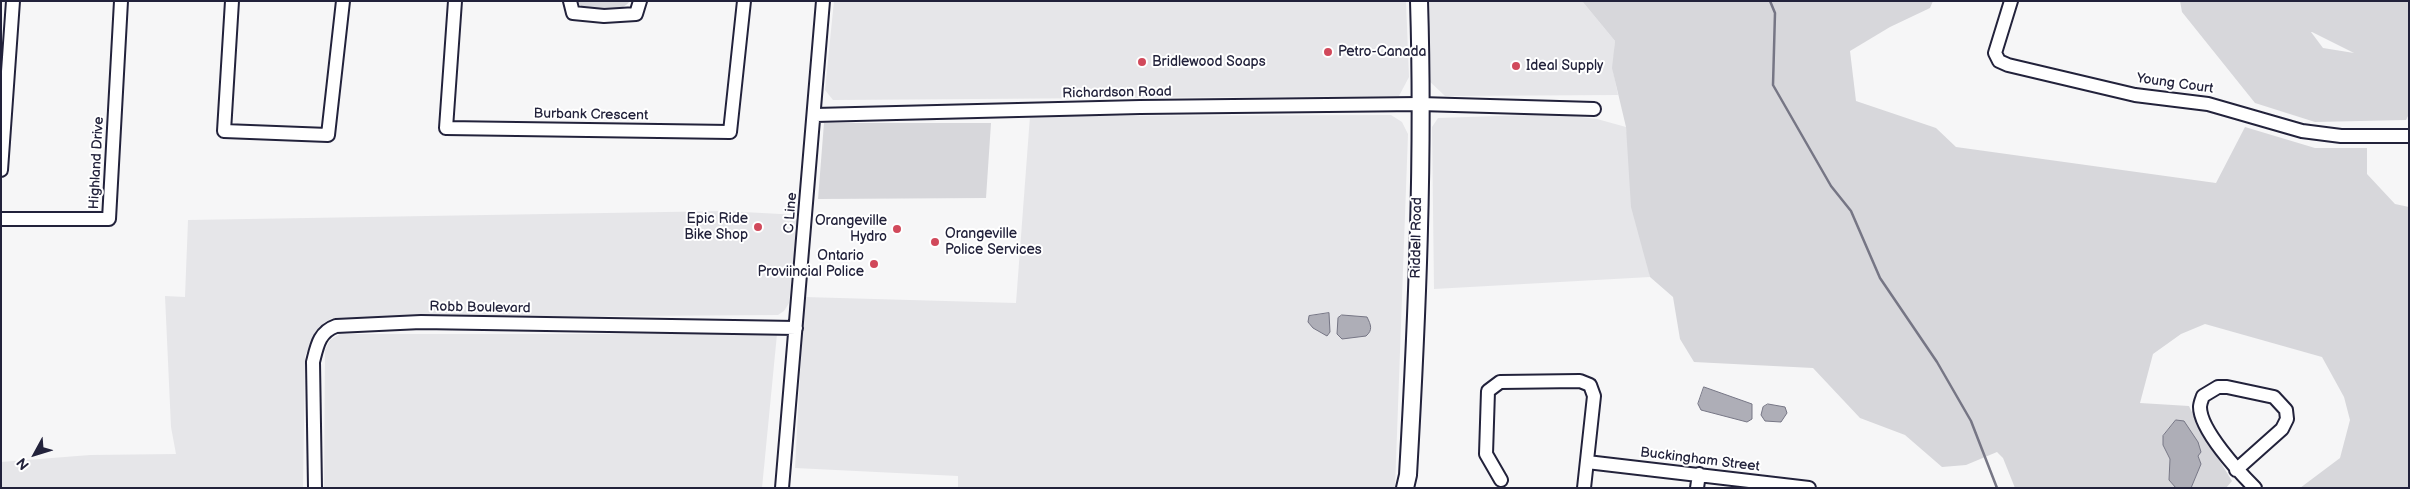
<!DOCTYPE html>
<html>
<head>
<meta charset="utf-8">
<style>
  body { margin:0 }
  #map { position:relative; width:2410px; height:489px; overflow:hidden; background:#f6f6f7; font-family:"Balsamiq Sans",sans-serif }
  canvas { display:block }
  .frame { position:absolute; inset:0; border:2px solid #22223b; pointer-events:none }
  .north { position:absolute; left:10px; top:429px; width:50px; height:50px; -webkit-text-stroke:4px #fff; paint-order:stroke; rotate:231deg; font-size:14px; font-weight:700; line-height:20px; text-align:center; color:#22223b }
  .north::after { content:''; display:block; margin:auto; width:18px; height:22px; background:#22223b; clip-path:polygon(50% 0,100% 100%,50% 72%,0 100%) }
</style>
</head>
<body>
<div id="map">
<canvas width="2410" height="489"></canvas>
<div class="frame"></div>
<div class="north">N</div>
</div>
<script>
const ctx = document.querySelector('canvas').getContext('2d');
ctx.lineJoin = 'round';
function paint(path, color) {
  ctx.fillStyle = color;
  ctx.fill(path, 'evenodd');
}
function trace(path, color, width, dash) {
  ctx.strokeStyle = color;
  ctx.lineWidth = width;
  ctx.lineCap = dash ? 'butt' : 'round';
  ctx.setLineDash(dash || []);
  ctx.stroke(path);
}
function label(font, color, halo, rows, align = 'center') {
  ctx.font = font + ' "Balsamiq Sans",sans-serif';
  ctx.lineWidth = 4;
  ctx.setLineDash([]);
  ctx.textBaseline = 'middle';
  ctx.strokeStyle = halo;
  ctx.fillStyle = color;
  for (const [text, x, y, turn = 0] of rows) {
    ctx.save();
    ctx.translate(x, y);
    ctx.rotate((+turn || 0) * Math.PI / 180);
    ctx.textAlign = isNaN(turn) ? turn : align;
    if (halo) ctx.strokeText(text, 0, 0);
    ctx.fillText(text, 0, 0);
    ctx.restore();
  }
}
paint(new Path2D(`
  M834,1H1406L1409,77L1399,96L833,100L825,90Z
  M1426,1H1582L1615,41L1613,70L1618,95L1445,96L1426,78Z
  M1557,114L1597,119L1626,127L1650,277L1434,289L1432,127L1438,118Z
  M1391,115L1402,122L1408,134L1395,488H958V476L795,468L804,297L1016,303L1030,116Z
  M725,211L799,215L789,303L784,311L778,315L332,318L319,327L305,356L303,488H1V462L90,455L176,454L171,427L165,296L185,297L188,220Z
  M340,334H777L762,488H324L325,350L330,340Z`), '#e6e6e9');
paint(new Path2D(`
  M577,1H630C619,15 599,10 583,9Z
  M1582,1H1933L1930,8L1890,27L1850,51L1856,101L1936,128L1956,147L2216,183L2245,127L2315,148H2367V174L2395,204L2409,207V488H2300L2340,458L2350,420L2344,397L2322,357L2205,324L2181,334L2153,354L2140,403L2189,406L2200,429L2232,481L2226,488H2191L2201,464L2198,455L2163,445L2170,459L2169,480L2176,488H2015L2003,458L1997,452L1966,465L1942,467L1905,435L1860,418L1813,368L1694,362L1680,339L1673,297L1650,277L1631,207L1626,127L1612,68L1615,41Z
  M2180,1H2409V114L2406,120L2315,122L2255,103L2182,12ZM2311,32H2312L2354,53L2323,48Z
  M824,123H991L986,198L818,199Z`), '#d7d7db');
const water = new Path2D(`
  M1329,313L1330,332L1327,336L1313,328L1308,322L1309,316Z
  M1342,315L1367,317C1371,325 1373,330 1366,336L1342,339L1337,334L1338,318Z
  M1704,387L1752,404V419L1747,422L1701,410L1698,404Z
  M1768,404L1785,407L1787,413L1781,422L1765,421L1761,415L1763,407Z
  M2176,420L2184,421L2198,442L2201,452L2198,456L2201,464L2191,488H2176L2169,480L2170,459L2163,445V436Z`);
paint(water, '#aeaeb7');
trace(water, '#767685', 1);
trace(new Path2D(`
  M1770,1L1775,13L1773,85L1831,186L1851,211L1880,278L1937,362L1971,421L1997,488`), '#767685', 2.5);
const minor = new Path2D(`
  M232,1L224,131L328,135L343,1
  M455,1L446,128L730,132L744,1
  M570,1L573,13L604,16L636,14L640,1
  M2011,1L1995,53L1999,61L2008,65L2135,95L2208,104L2302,131L2341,136H2409
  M815,115L1140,107L1420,104L1594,109
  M1,170L13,1
  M1,219H109L121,1
  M1587,462L1809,488
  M2236,470L2282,429L2287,419L2286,410L2274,397L2227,387H2218L2203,396C2202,399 2200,403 2200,407C2200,430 2239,472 2255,488
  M1501,480L1486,454L1488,391L1500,382L1580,381L1590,385L1594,396L1584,488
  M315,488L313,362C317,346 319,332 336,326L421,322L796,328
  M782,488L823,1
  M1697,488L1699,474`);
const major = new Path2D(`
  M1405,488L1408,475C1417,318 1424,159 1419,1`);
trace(minor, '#22223b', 16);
trace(major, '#22223b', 20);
trace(minor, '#fff', 12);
trace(major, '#fff', 16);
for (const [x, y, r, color] of [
  [1328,52,5,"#d1495b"],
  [1142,62,5,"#d1495b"],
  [1516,66,5,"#d1495b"],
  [758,227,5,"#d1495b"],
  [897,229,5,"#d1495b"],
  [935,242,5,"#d1495b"],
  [874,264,5,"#d1495b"]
]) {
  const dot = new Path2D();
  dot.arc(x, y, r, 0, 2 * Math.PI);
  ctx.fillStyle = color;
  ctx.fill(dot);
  trace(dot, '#fff', 2);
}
label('14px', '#22223b', '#fff', [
  ["Petro-Canada",1338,52],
  ["Bridlewood Soaps",1152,62],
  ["Ideal Supply",1526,66],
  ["Epic Ride",748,219,"right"],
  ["Bike Shop",748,235,"right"],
  ["Orangeville",887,221,"right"],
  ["Hydro",887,237,"right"],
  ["Orangeville",945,234],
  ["Police Services",945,250],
  ["Ontario",864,256,"right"],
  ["Proviincial Police",864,272,"right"]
], 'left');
label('14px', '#22223b', '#fff', [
  ["Young Court",2175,84,8],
  ["Richardson Road",1117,93,-1],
  ["Burbank Crescent",591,115,1],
  ["Highland Drive",97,163,-87],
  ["C Line",791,213,-85],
  ["Riddell Road",1417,238,-89],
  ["Robb Boulevard",480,308,1],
  ["Buckingham Street",1700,460,7]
]);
</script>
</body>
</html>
